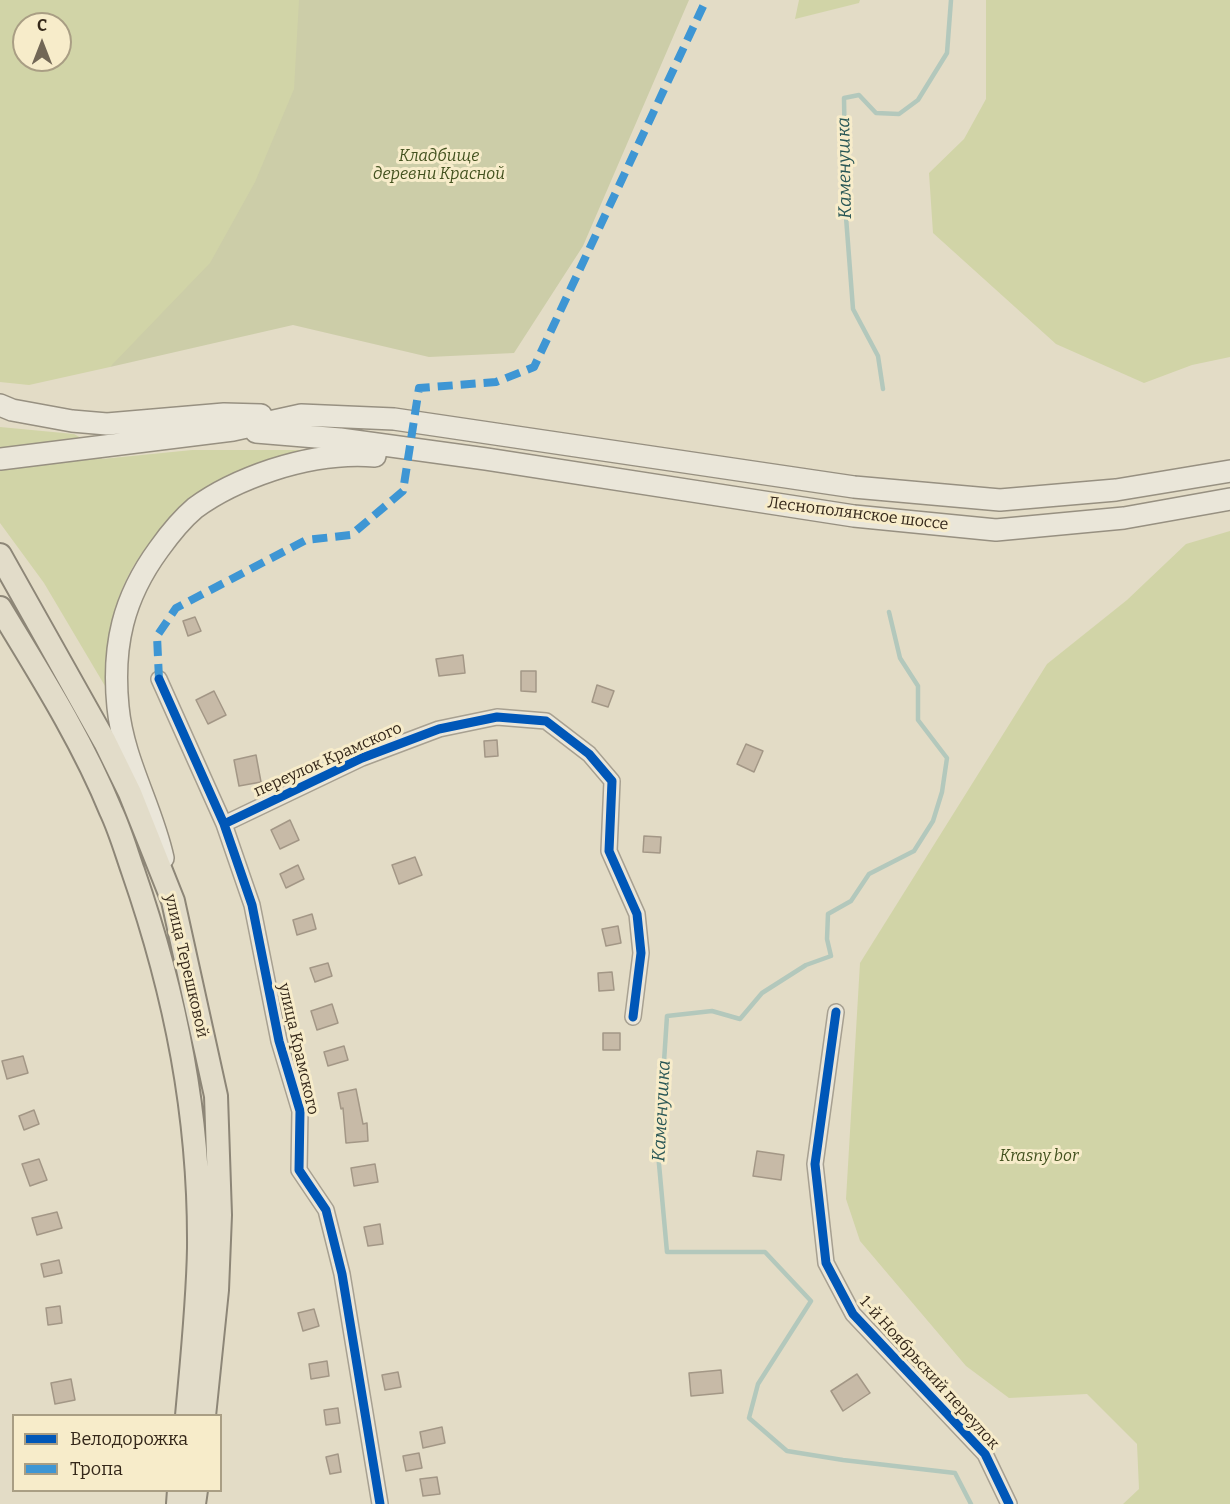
<!DOCTYPE html>
<html>
<head>
<meta charset="utf-8">
<style>
  body { margin:0 }
  #map { position:relative; width:1230px; height:1504px; overflow:hidden; background:#e3dcc6; font-family:Bitter,serif }
  canvas { display:block }
  .legend { position:absolute; left:12px; top:1414px; width:210px; height:78px; box-sizing:border-box; background:#f7ecca; border:2px solid #a99e84; margin:0; padding:8px 10px; list-style:none; font-size:18px; color:#35281a }
  .legend li { display:flex; align-items:center; gap:12px; height:30px }
  .legend b { width:30px; border:2px solid #a99e84 }
  .north { position:absolute; left:12px; top:12px; width:60px; height:60px; box-sizing:border-box; background:#f7ecca; border:2px solid #a99e84; border-radius:50%; rotate:0deg; font-size:16px; font-weight:700; line-height:24px; text-align:center; color:#35281a }
  .north::after { content:''; display:block; margin:auto; width:21px; height:27px; background:#726756; clip-path:polygon(50% 0,100% 100%,50% 72%,0 100%) }
</style>
</head>
<body>
<div id="map">
<canvas width="1230" height="1504"></canvas>
<ul class="legend">
<li><b style="height:8px;background:#0057b8"></b>Велодорожка</li>
<li><b style="height:8px;background:#3e96d4"></b>Тропа</li>
</ul>
<div class="north">С</div>
</div>
<script>
const ctx = document.querySelector('canvas').getContext('2d');
ctx.lineJoin = 'round';
function paint(path, color) {
  ctx.fillStyle = color;
  ctx.fill(path, 'evenodd');
}
function trace(path, color, width, dash) {
  ctx.strokeStyle = color;
  ctx.lineWidth = width;
  ctx.lineCap = dash ? 'butt' : 'round';
  ctx.setLineDash(dash || []);
  ctx.stroke(path);
}
function label(font, color, halo, rows, align = 'center') {
  ctx.font = font + ' Bitter,serif';
  ctx.lineWidth = 6;
  ctx.setLineDash([]);
  ctx.textBaseline = 'middle';
  ctx.strokeStyle = halo;
  ctx.fillStyle = color;
  for (const [text, x, y, turn = 0] of rows) {
    ctx.save();
    ctx.translate(x, y);
    ctx.rotate((+turn || 0) * Math.PI / 180);
    ctx.textAlign = isNaN(turn) ? turn : align;
    if (halo) ctx.strokeText(text, 0, 0);
    ctx.fillText(text, 0, 0);
    ctx.restore();
  }
}
paint(new Path2D(`
  M0,0H322L467,32L199,304L110,367L29,385L0,382ZM24,24H60V60H24Z
  M799,0H860L859,3L795,19Z
  M986,0H1230V357L1192,365L1144,383L1056,344L933,233L929,173L964,139L986,99Z
  M0,427L74,434L99,448L102,459L192,450H305C273,468 240,485 208,502C195,509 178,515 168,524C119,569 106,623 105,686L44,583L0,523Z
  M1230,531V1504H1123L1139,1489L1137,1444L1087,1394L1009,1398L966,1366L860,1241L846,1199L860,963L1047,664L1127,600L1186,544Z`), '#d1d4a7');
paint(new Path2D(`
  M299,0H689L583,246L514,353L429,357L293,325L110,367L210,263L255,182L294,89Z`), '#cccda8');
trace(new Path2D(`
  M883,389L878,356L853,309L846,217L844,98L859,95L876,113L899,114L918,100L947,53L951,0
  M889,612L900,658L918,686V720L947,758L942,792L933,821L914,851L869,874L851,901L828,914L827,939L831,956L806,965L762,993L740,1019L712,1011L667,1016L658,1153L667,1252H765L811,1301L758,1384L749,1418L787,1451L843,1460L955,1473L971,1504`), '#b3c8bc', 4.5);
const building = new Path2D(`
  M195,617L201,631L188,636L183,621Z
  M463,655L465,673L439,676L436,659Z
  M521,671H536V692L521,691Z
  M597,685L614,691L608,707L592,702Z
  M214,691L226,715L208,724L196,700Z
  M497,740L498,756L485,757L484,741Z
  M746,744L763,751L754,772L737,764Z
  M256,755L261,782L239,786L234,760Z
  M290,820L299,840L280,849L271,830Z
  M644,836L661,837L660,853L643,852Z
  M415,857L422,875L399,884L392,865Z
  M298,865L304,879L286,888L280,874Z
  M312,914L316,929L297,935L293,920Z
  M618,926L621,943L606,946L602,929Z
  M328,963L332,976L315,982L310,968Z
  M612,972L614,990L599,991L598,973Z
  M332,1004L338,1023L317,1030L311,1011Z
  M603,1033H620V1050H603Z
  M344,1046L348,1060L328,1066L324,1052Z
  M23,1056L28,1073L7,1079L2,1061Z
  M356,1089L363,1124L367,1123L368,1141L346,1143L343,1108L341,1109L338,1093Z
  M34,1110L39,1124L24,1130L19,1116Z
  M757,1151L784,1155L781,1180L753,1176Z
  M39,1159L47,1180L30,1186L22,1164Z
  M375,1164L378,1182L354,1186L351,1168Z
  M57,1212L62,1228L37,1235L32,1218Z
  M380,1224L383,1244L368,1246L364,1227Z
  M59,1260L62,1273L44,1277L41,1264Z
  M60,1306L62,1323L48,1325L46,1308Z
  M314,1309L319,1326L303,1331L298,1313Z
  M327,1361L329,1376L311,1379L309,1364Z
  M721,1370L723,1393L691,1396L689,1373Z
  M398,1372L401,1387L385,1390L382,1375Z
  M857,1374L870,1393L843,1411L831,1391Z
  M71,1379L75,1400L55,1404L51,1383Z
  M338,1408L340,1423L326,1425L324,1410Z
  M442,1427L445,1443L423,1448L420,1432Z
  M419,1453L422,1468L406,1471L403,1456Z
  M338,1454L341,1472L330,1474L326,1457Z
  M437,1477L440,1494L423,1496L420,1479Z`);
paint(building, '#c7baa7');
trace(building, '#a39786', 1.5);
const minor = new Path2D(`
  M159,679L224,824L252,905L279,1041L300,1111L299,1170L326,1210L342,1274L380,1504
  M224,824L362,758L439,729L497,717L546,721L589,754L612,781L609,851L637,914L641,953L633,1017
  M836,1012L815,1164L826,1263L853,1314L985,1454L1009,1504`);
const secondary = new Path2D(`
  M0,405L12,410L72,421L107,424L224,414L261,415
  M256,432L340,439L486,459L854,516L996,530L1124,518L1230,499
  M0,459L233,430L301,415L394,419L854,487L1000,500L1116,490L1230,471
  M163,858C152,807 123,760 118,707C112,646 123,598 159,549C169,535 182,519 195,508C218,491 245,479 272,470C306,459 339,453 375,456`);
const primary = new Path2D(`
  M0,555L105,742L130,793L173,901L216,1096L220,1215L217,1290L204,1416
  M0,608C40,674 82,740 111,811C120,830 126,851 133,871C176,995 200,1116 199,1248C198,1304 192,1360 187,1416
  M178,1504L179,1490
  M194,1504L196,1490`);
trace(minor, '#a7a091', 18);
trace(secondary, '#979081', 24);
trace(primary, '#8d8677', 26);
trace(minor, '#eae6d9', 15);
trace(secondary, '#eae6d9', 21);
trace(primary, '#e2dcc9', 22);
trace(new Path2D(`
  M159,679L157,636L176,608L306,540L351,535L403,491L419,388L496,382L534,367L706,0`), '#3e96d4', 8, [15, 8]);
trace(new Path2D(`
  M159,679L224,824L252,905L279,1041L300,1111L299,1170L326,1210L342,1274L380,1504
  M224,824L362,758L439,729L497,717L546,721L589,754L612,781L609,851L637,914L641,953L633,1017
  M836,1012L815,1164L826,1263L853,1314L985,1454L1009,1504`), '#0057b8', 9);
label('italic 16px', '#43521f', '#f7ecca', [
  ["Кладбище",439,157],
  ["деревни Красной",439,175],
  ["Krasny bor",1039,1157]
]);
label('16px', '#35281a', '#f7ecca', [
  ["Леснополянское шоссе",858,514,7],
  ["переулок Крамского",328,760,-24],
  ["улица Терешковой",186,966,77],
  ["улица Крамского",298,1049,77],
  ["1-й Ноябрьский переулок",929,1373,48]
]);
label('italic 18px', '#285655', '#f7ecca', [
  ["Каменушка",845,168,-91],
  ["Каменушка",662,1111,-87]
]);
</script>
</body>
</html>
